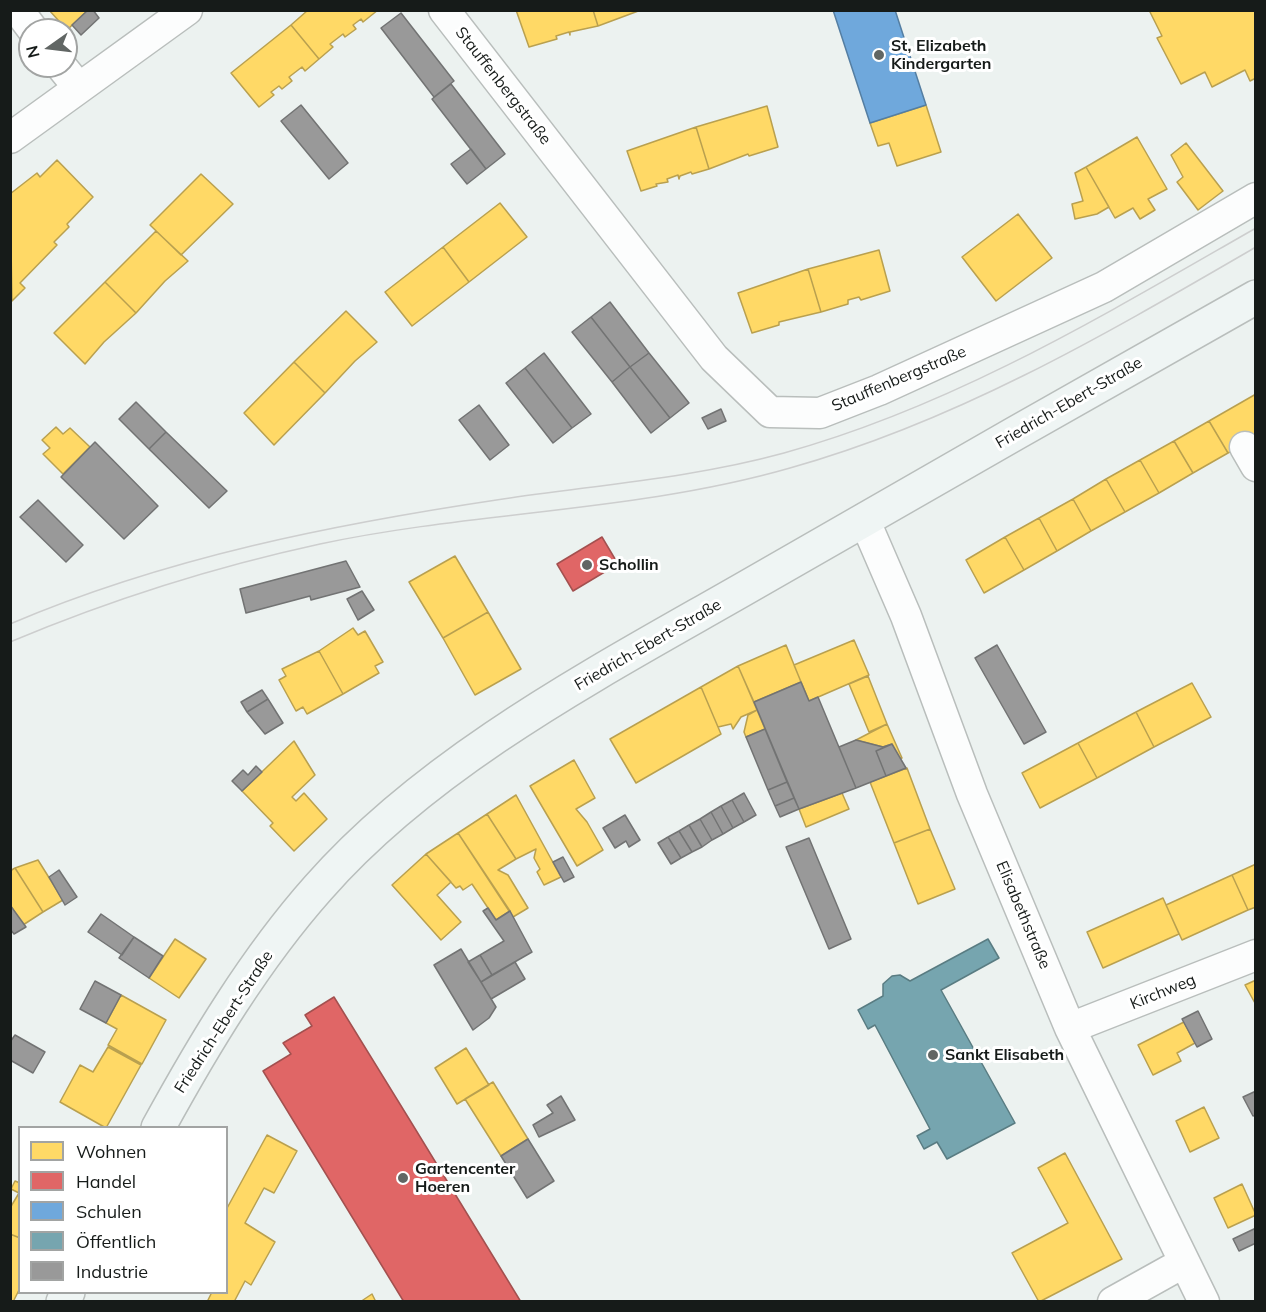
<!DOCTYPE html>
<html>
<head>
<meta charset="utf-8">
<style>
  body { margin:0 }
  #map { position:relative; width:1266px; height:1312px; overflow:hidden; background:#ecf2f0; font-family:Mulish,sans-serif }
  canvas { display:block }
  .frame { position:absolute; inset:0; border:12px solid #161b19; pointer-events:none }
  .legend { position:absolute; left:18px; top:1126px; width:210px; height:168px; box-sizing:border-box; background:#fff; border:2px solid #a2a4a3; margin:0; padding:8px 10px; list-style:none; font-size:18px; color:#161b19 }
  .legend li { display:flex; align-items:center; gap:12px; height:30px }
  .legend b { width:30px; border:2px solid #a2a4a3 }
  .north { position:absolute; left:18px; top:18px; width:60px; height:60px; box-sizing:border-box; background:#fff; border:2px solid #a2a4a3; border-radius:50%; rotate:256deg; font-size:16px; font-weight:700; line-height:24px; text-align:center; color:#161b19 }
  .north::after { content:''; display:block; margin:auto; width:21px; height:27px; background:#616664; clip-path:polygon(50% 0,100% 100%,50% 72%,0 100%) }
</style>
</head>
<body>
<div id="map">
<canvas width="1266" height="1312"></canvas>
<div class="frame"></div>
<ul class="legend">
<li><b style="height:16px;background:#ffd966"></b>Wohnen</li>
<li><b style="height:16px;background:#e06666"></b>Handel</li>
<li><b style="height:16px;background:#6fa8dc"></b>Schulen</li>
<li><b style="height:16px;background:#76a5af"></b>Öffentlich</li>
<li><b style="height:16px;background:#999"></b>Industrie</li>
</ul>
<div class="north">N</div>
</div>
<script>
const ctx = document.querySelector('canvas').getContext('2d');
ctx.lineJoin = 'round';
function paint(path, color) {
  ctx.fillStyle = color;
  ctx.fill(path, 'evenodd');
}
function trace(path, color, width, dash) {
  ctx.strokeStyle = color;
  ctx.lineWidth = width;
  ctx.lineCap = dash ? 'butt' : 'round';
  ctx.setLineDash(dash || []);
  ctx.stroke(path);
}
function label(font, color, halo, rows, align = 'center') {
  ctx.font = font + ' Mulish,sans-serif';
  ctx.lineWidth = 6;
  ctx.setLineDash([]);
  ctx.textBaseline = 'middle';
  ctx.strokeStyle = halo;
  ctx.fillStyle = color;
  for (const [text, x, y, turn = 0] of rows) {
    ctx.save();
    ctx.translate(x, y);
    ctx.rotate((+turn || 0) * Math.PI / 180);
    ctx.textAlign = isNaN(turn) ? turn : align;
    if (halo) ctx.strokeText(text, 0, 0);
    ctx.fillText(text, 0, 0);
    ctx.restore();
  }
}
const homes = new Path2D(`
  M49,10H88L67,30Z
  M308,10H378L363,22L361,19L353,25L356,29L345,37L343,34L330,44L333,47L319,59L291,25Z
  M516,10H593L598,26L570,32V35L569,32L556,36L557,39L529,47Z
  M593,10H641L598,26Z
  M1149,10H1256V78L1250,81L1245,70L1212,87L1205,72L1181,84L1157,38L1162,36Z
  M291,25L319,59L305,71L302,67L289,77L292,81L282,89L279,86L271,92L274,95L259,107L231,73Z
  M926,105L941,152L897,166L889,143L878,146L870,123Z
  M767,106L778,147L749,156L748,154L709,169L696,127Z
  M696,127L709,169L692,174L691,172L680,176L679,179L678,175L667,179L668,182L656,184L657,186L641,191L627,151Z
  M1137,137L1167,189L1148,199L1155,210L1140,219L1133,208L1115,218L1086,167Z
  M1186,143L1223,191L1198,210L1177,182L1183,177L1171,155Z
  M57,160L93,197L67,224L69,227L54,242L57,245L20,283L25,288L12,301L10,194L37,173L40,177Z
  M1086,167L1109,207L1097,214L1075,219L1072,204L1083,201L1075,173Z
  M201,174L233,204L181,255L150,225Z
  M500,203L527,237L469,282L443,247Z
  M1018,214L1052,258L996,301L962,257Z
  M156,231L188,261L165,281L136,313L105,282Z
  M443,247L469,282L412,326L385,292Z
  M879,250L890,291L861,300L859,297L848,300V304L821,312L808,269Z
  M808,269L821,312L779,322V325L752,333L738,293Z
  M105,282L136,313L104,342L85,364L54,333Z
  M346,311L377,342L355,361L325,393L294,362Z
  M294,362L325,393L274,445L244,413Z
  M1256,394V438L1228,453L1209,421Z
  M1209,421L1228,453L1193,473L1174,441Z
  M56,427L63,434L70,428L90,447L63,474L43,454L50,448L42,440Z
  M1174,441L1193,473L1159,493L1140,460Z
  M1140,460L1159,493L1125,512L1106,479Z
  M1106,479L1125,512L1091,531L1073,499Z
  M1073,499L1091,531L1057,551L1039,518Z
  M1039,518L1057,551L1024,570L1005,537Z
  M1005,537L1024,570L984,593L966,560Z
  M455,556L488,612L443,638L409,582Z
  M488,612L521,669L475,695L443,638Z
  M353,628L358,635L365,631L383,662L375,666L379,673L343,694L319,651Z
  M854,640L869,675L809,701L794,665Z
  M786,645L801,682L754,702L738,666Z
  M319,651L343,694L307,714L303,707L296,711L279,680L286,676L282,669Z
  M738,666L757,710L741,717L733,729L731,724L718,727L701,687Z
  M868,676L887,724L869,732L849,684Z
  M1192,683L1211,717L1154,747L1136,712Z
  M701,687L721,734L636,783L610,739Z
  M757,710L765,729L746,737L744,732L748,715Z
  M1136,712L1154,747L1097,778L1078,743Z
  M887,724L902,758L899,759L892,744L883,747L856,740Z
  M294,741L315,775L292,797L296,801L304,793L327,819L294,851L270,826L273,823L242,791Z
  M1078,743L1097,778L1040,808L1022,773Z
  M574,760L595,798L576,809L587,822L603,850L577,866L530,786Z
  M907,768L930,829L894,843L870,782Z
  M842,793L849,809L806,827L799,809Z
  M516,795L561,877L544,885L537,872L540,869L534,858L536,849L516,859L487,814Z
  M487,814L516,859L498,870L508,875L528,908L513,917L458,833Z
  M930,829L955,889L918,904L894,843Z
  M458,833L510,911L496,920L472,884L463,890L460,886L456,888L426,854Z
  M426,854L451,882L437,895L461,922L441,940L392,885Z
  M38,860L63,900L43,912L15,868Z
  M1256,864V907L1248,910L1232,875Z
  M15,868L43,912L23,925L10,905V871Z
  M1232,875L1248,910L1182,940L1166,905Z
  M1163,898L1179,934L1103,968L1087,932Z
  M175,939L206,959L179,998L149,978Z
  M1256,980V1005L1245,985Z
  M121,995L166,1020L142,1064L108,1045L117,1029L106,1023Z
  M1184,1022L1195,1043L1177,1053L1181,1061L1153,1075L1138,1045Z
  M108,1047L141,1065L106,1128L60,1102L80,1065L93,1072Z
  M466,1048L489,1085L457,1104L435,1068Z
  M493,1082L528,1139L501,1156L465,1099Z
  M1204,1107L1219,1138L1190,1152L1176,1121Z
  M267,1135L297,1151L274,1193L264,1188L245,1223L275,1242L251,1285L245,1281L234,1302H207L212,1292H226V1210Z
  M1065,1153L1122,1259L1039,1302L1012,1253L1068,1223L1038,1168Z
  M15,1181L20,1183V1238L10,1234V1208L19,1193L11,1189Z
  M1242,1184L1256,1215L1228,1228L1214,1198Z
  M10,1234L20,1238V1288L13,1302H10Z
  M372,1294L376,1302H360Z`);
paint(homes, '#ffd966');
trace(homes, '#b9a04f', 1.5);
const shops = new Path2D(`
  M602,537L618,564L573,591L557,564Z
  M334,997L411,1122L521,1302H404L263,1071L291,1054L283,1043L312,1026L305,1015Z`);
paint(shops, '#e06666');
trace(shops, '#a3504f', 1.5);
const schools = new Path2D(`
  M833,10H895L926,105L870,123Z`);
paint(schools, '#6fa8dc');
trace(schools, '#547ea2', 1.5);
const public = new Path2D(`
  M988,939L999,958L941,990L1015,1123L947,1159L937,1142L924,1149L917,1136L930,1129L875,1025L868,1029L858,1010L883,996V984L892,976L900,975L910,981Z`);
paint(public, '#76a5af');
trace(public, '#597c82', 1.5);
const industry = new Path2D(`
  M88,10H93L99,18L81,35L72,25Z
  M401,13L454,81L434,97L381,28Z
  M451,84L505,154L486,169L432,99Z
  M301,105L348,163L329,179L281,121Z
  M471,149L486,169L467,184L451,164Z
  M610,302L649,353L630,367L591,317Z
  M591,317L630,367L612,382L572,332Z
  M544,353L591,414L572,428L525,368Z
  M649,353L689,403L670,418L630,367Z
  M630,367L670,418L651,433L612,382Z
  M525,368L572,428L553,443L506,383Z
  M136,402L166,432L149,449L119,419Z
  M479,405L509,445L490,460L459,420Z
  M721,409L726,421L708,429L702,418Z
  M166,432L227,491L209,508L149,449Z
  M95,442L158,506L124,539L61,477Z
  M38,500L83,545L66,562L20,517Z
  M346,561L360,587L311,600L310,596L246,613L240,589Z
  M362,591L374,610L358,620L347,599Z
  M997,645L1046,732L1024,744L975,658Z
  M801,682L809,701L818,697L856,788L799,809L754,702Z
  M262,690L268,699L247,712L241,702Z
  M268,699L283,723L265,734L247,712Z
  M765,729L787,782L768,790L746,737Z
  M856,740L883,747L892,744L876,751L886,776L856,788L839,747Z
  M892,744L906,768L886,776L876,751Z
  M256,766L262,772L242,791L232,781L243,770L248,775Z
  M787,782L794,798L775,806L768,790Z
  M744,793L756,815L744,822L732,800Z
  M794,798L799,809L780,817L775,806Z
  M732,800L744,822L733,828L721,806Z
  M721,806L733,828L723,834L711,812Z
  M711,812L723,834L712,840L700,819Z
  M625,815L640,840L629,847L626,841L615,848L603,828Z
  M700,819L712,840L702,847L689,825Z
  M689,825L702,847L692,852L679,831Z
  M679,831L692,852L681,858L668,837Z
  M668,837L681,858L671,864L658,843Z
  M809,838L851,939L829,949L786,847Z
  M563,857L574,877L564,882L553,862Z
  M59,870L77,897L65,905L49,877Z
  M10,905L26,927L14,934L10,929Z
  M488,908L496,920L510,911L532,952L492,975L480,955L504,941L483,911Z
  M101,914L134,937L122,955L88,932Z
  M134,937L163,956L149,978L119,958Z
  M461,949L496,1007L489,1018L473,1030L434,965Z
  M480,955L492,975L481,982L468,962Z
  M515,962L525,979L491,999L481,982Z
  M95,981L121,995L106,1023L80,1009Z
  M1198,1011L1212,1039L1197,1047L1182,1019Z
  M15,1035L45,1052L33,1073L10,1060V1042Z
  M1256,1091V1115L1253,1116L1243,1097Z
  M561,1096L575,1120L539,1137L533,1125L553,1113L547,1105Z
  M528,1139L554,1181L527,1198L501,1156Z
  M1256,1228V1243L1239,1251L1233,1239Z`);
paint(industry, '#999');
trace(industry, '#727373', 1.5);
const minor = new Path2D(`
  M18,10L33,30
  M444,10L714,358L770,412L820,413L879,390L1104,287L1256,198
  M61,66L79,88
  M10,138L187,10
  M1245,447L1256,466
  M864,519L906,616L972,794L1070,1028L1204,1302
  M1070,1028L1256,955
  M1113,1302L1183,1263`);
const secondary = new Path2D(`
  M158,1128C204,1044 255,959 318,888C429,761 597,673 742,590C913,491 1084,394 1256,297
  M63,1302L68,1292`);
trace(minor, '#b9bebc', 33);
trace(secondary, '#b9bebc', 36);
trace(minor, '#fcfdfd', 30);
trace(secondary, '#eff5f4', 33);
trace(new Path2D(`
  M10,624C167,557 335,524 503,499C597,485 693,478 784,453C954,406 1104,315 1256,228
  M10,642C110,600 214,567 320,544C475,511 637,512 790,468C958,421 1106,334 1256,247`), '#cdcece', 1.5);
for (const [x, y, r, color] of [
  [879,55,6,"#616664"],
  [587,565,6,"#616664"],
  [933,1055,6,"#616664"],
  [403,1178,6,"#616664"]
]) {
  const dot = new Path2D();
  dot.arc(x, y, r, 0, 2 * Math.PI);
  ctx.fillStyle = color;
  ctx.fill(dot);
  trace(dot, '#fff', 2);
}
label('bold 16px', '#161b19', '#fff', [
  ["St, Elizabeth",891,46],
  ["Kindergarten",891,64],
  ["Schollin",599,565],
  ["Sankt Elisabeth",945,1055],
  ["Gartencenter",415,1169],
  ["Hoeren",415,1187]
], 'left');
label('16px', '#161b19', '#fff', [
  ["Stauffenbergstraße",503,86,52],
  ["Stauffenbergstraße",899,379,-23],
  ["Friedrich-Ebert-Straße",1069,403,-30],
  ["Friedrich-Ebert-Straße",648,645,-30],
  ["Elisabethstraße",1023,915,67],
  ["Kirchweg",1163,992,-22],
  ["Friedrich-Ebert-Straße",224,1022,-57]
]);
</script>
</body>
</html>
